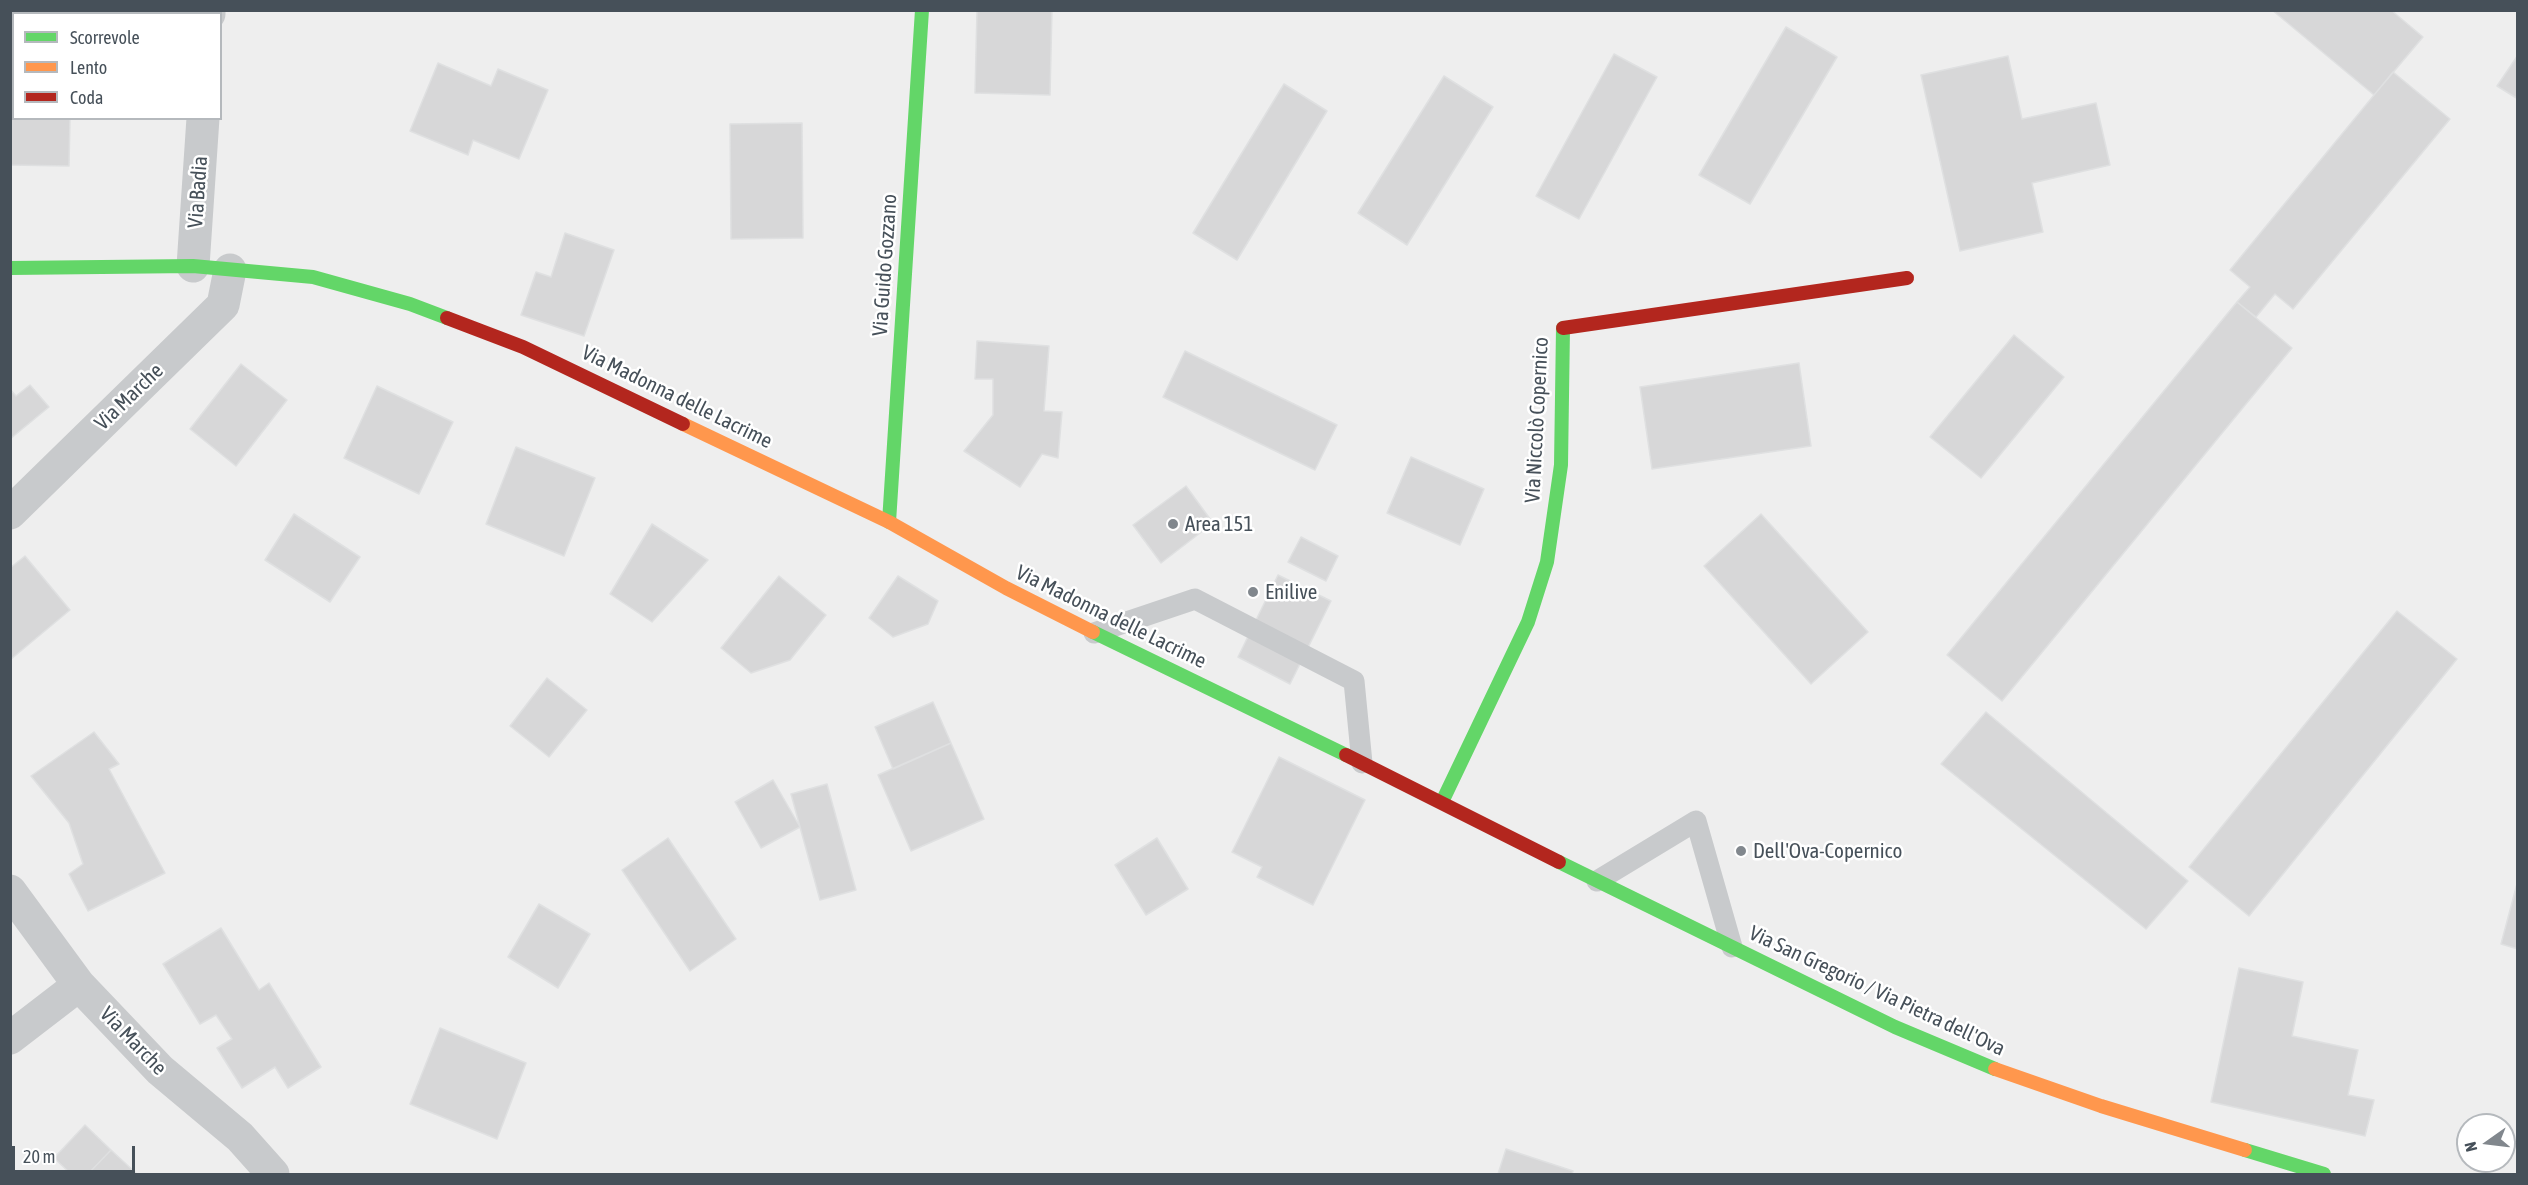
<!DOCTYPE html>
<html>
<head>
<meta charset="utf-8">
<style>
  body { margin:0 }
  #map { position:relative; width:2528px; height:1185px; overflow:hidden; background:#eee; font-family:"Asap Condensed",sans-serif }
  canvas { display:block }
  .frame { position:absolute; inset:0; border:12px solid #465059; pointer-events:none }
  .legend { position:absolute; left:12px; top:12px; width:210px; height:108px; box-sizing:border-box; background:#fff; border:2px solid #b5b9bd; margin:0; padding:8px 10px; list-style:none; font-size:18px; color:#465059 }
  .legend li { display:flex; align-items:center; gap:12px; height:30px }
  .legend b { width:30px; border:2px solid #b5b9bd }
  .north { position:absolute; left:2456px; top:1113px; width:60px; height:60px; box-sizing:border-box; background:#fff; border:2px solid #b5b9bd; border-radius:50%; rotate:256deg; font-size:16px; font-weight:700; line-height:24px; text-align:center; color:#465059 }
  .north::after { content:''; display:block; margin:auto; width:21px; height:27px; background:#81878d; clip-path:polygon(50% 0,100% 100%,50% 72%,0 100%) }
  .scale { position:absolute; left:12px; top:1146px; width:123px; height:27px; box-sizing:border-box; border:3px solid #465059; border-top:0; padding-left:8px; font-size:18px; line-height:21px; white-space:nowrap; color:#465059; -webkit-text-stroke:4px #fff; paint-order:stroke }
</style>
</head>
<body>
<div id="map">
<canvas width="2528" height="1185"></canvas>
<div class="frame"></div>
<ul class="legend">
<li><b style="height:8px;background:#63d668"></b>Scorrevole</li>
<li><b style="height:8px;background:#ff974d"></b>Lento</li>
<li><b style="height:8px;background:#b3261e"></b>Coda</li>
</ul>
<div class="north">N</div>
<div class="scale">20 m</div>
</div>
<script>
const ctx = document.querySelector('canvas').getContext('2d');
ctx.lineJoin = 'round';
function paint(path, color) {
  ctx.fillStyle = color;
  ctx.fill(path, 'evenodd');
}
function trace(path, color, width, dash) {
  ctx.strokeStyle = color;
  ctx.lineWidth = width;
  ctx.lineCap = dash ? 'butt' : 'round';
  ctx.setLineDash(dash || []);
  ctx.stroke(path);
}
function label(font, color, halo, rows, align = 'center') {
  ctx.font = font + ' "Asap Condensed",sans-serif';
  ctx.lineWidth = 5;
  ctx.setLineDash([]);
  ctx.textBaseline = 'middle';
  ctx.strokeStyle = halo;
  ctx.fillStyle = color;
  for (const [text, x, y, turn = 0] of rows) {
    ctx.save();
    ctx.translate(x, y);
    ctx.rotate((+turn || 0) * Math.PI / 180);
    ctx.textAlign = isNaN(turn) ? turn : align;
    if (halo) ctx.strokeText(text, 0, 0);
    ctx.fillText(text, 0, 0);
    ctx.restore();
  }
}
const building = new Path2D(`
  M977,10H1052L1050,95L975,93Z
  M2272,10H2391L2423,37L2374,95Z
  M1786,27L1837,57L1750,204L1699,175Z
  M1614,54L1657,77L1579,219L1536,196Z
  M2518,55V99L2497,86Z
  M2008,56L2022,119L2096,103L2110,165L2032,183L2043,232L1960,251L1921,75Z
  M438,63L491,86L498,69L548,90L519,159L473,140L468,155L410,131Z
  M10,66H14V118H70L69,166L10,165Z
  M2393,72L2450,119L2293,309L2275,294L2256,317L2237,302L2250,287L2230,270Z
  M1444,76L1493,107L1407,245L1358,213Z
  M1284,84L1327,111L1237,260L1193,233Z
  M802,123L803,238L731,239L730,124Z
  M565,233L614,250L584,336L521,315L536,272L551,277Z
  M2237,302L2292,348L2002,701L1947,655Z
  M2014,335L2064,377L1981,478L1930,437Z
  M977,341L1049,346L1044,411L1062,412L1058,458L1042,454L1020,487L964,451L993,415V379H975Z
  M1185,351L1337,425L1315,470L1163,397Z
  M1799,363L1811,446L1652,469L1640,387Z
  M241,364L287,400L236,466L190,429Z
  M30,385L49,407L10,439V389L16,396Z
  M377,386L453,422L419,494L344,458Z
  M516,447L595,478L564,556L486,524Z
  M1411,457L1484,489L1460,545L1387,513Z
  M1186,486L1213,523L1161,563L1133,525Z
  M294,514L360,557L330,602L265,560Z
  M1761,514L1868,632L1811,684L1704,566Z
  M652,524L708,560L652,622L610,594Z
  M1301,537L1338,556L1326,581L1288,562Z
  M25,556L70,610L10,660V568Z
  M1278,575L1331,601L1290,684L1238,657Z
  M779,576L826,615L790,660L751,673L721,648Z
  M898,576L938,601L928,624L893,637L869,618Z
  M2397,611L2457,659L2249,916L2189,867Z
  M547,678L587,710L549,757L510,726Z
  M933,702L951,743L893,769L875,727Z
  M1986,712L2188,881L2146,929L1941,764Z
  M94,732L119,764L109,769L165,873L88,911L69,874L83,864L69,823L31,776Z
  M951,743L984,819L911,851L878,775Z
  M1279,757L1365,800L1313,905L1257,877L1262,867L1232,852Z
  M773,780L800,827L761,848L735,802Z
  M827,784L856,890L820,900L791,794Z
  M668,838L736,939L690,971L622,870Z
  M1157,838L1188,889L1146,915L1115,865Z
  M2518,880V949L2501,944Z
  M539,904L590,934L558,988L508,957Z
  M221,928L259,990L269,983L321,1067L288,1088L275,1067L242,1088L217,1048L232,1039L216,1015L200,1024L163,964Z
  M2239,968L2303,982L2292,1036L2358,1050L2348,1095L2374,1100L2365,1136L2211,1102Z
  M440,1028L526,1063L497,1139L410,1104Z
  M85,1125L111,1150L88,1174H71L54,1158Z
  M1506,1149L1573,1171L1572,1174H1498Z
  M111,1150L137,1174H88Z`);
paint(building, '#d7d7d8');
trace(building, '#dfe0e1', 1.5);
trace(new Path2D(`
  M1094,633L1195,599L1354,681L1362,763
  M1597,881L1696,821L1732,947`), '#c8cacc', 21);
trace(new Path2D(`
  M209,14V10
  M193,266L203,118
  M10,513L223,305L230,270
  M10,891L79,985L160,1070L240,1137L273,1174
  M10,1038L79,985`), '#c8cacc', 33);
trace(new Path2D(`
  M10,268L193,266L313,277L410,304L447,318
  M889,522L922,10
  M1093,632L1346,755
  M1442,802L1528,622L1547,562L1561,465L1563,328
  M1559,862L1895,1027L1995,1069
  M2245,1150L2324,1174`), '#63d668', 14);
trace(new Path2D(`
  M683,424L889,522L1006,588L1093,632
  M1995,1069L2101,1106L2245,1150`), '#ff974d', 14);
trace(new Path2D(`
  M447,318L523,347L683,424
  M1563,328L1907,278
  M1346,755L1559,862`), '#b3261e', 14);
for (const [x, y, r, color] of [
  [1173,524,6,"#81878d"],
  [1253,592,6,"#81878d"],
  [1741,851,6,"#81878d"]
]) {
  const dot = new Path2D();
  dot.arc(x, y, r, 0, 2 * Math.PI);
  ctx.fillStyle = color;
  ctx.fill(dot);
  trace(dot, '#fff', 2);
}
label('21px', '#465059', '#fff', [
  ["Via Badia",198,192,-86],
  ["Via Guido Gozzano",885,265,-86],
  ["Via Marche",129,397,-44],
  ["Via Madonna delle Lacrime",677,397,26],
  ["Via Niccolò Copernico",1537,420,-87],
  ["Via Madonna delle Lacrime",1111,617,26],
  ["Via San Gregorio / Via Pietra dell'Ova",1877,991,25],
  ["Via Marche",133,1041,46]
]);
label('21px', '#465059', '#fff', [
  ["Area 151",1185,524],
  ["Enilive",1265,592],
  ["Dell'Ova-Copernico",1753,851]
], 'left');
</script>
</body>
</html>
